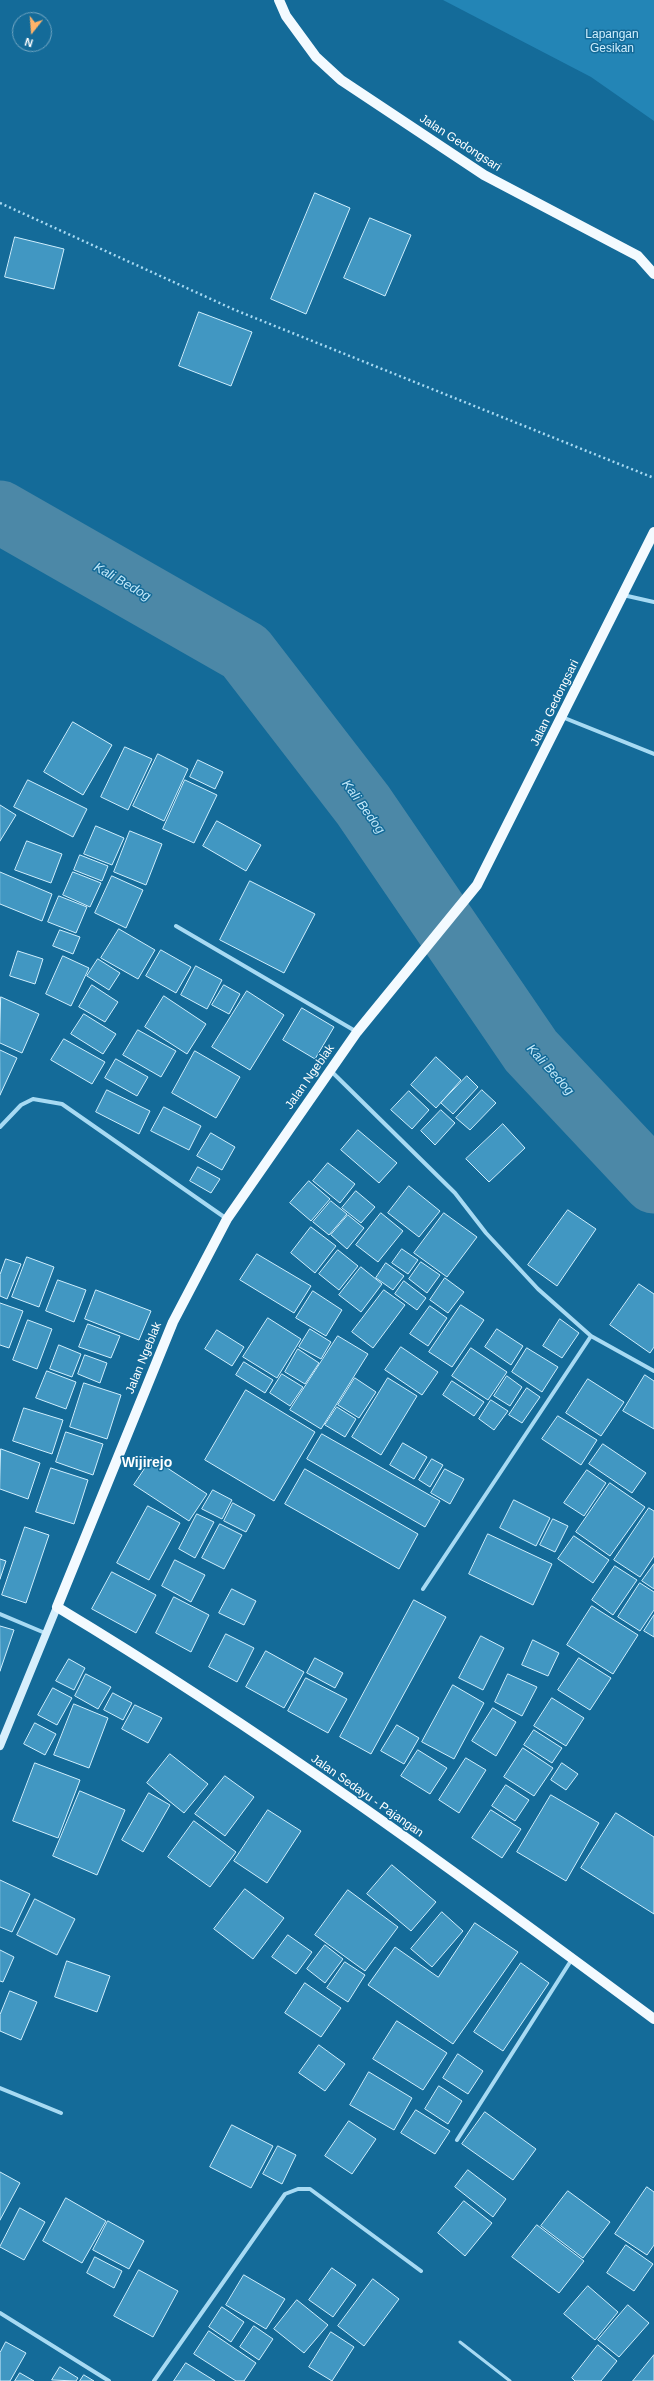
<!DOCTYPE html>
<html>
<head>
<meta charset="utf-8">
<style>
  body { margin:0 }
  #map { position:relative; width:654px; height:2381px; overflow:hidden; background:#146b99; font-family:Helvetica,sans-serif }
  canvas { display:block }
  .north { position:absolute; left:12px; top:12px; width:40px; height:40px; box-sizing:border-box; background:#146b99; border:1px solid #72a6c2; border-radius:50%; rotate:197deg; font-size:11px; font-weight:700; line-height:16px; text-align:center; color:#fff }
  .north::after { content:''; display:block; margin:auto; width:14px; height:18px; background:#ffb369; clip-path:polygon(50% 0,100% 100%,50% 72%,0 100%) }
</style>
</head>
<body>
<div id="map">
<canvas width="654" height="2381"></canvas>
<div class="north">N</div>
</div>
<script>
const ctx = document.querySelector('canvas').getContext('2d');
ctx.lineJoin = 'round';
function paint(path, color) {
  ctx.fillStyle = color;
  ctx.fill(path, 'evenodd');
}
function trace(path, color, width, dash) {
  ctx.strokeStyle = color;
  ctx.lineWidth = width;
  ctx.lineCap = dash ? 'butt' : 'round';
  ctx.setLineDash(dash || []);
  ctx.stroke(path);
}
function label(font, color, halo, rows, align = 'center') {
  ctx.font = font + ' Helvetica,sans-serif';
  ctx.lineWidth = 3;
  ctx.setLineDash([]);
  ctx.textBaseline = 'middle';
  ctx.strokeStyle = halo;
  ctx.fillStyle = color;
  for (const [text, x, y, turn = 0] of rows) {
    ctx.save();
    ctx.translate(x, y);
    ctx.rotate((+turn || 0) * Math.PI / 180);
    ctx.textAlign = isNaN(turn) ? turn : align;
    if (halo) ctx.strokeText(text, 0, 0);
    ctx.fillText(text, 0, 0);
    ctx.restore();
  }
}
paint(new Path2D(`
  M443,0H654V121L591,77Z`), '#2385b6');
trace(new Path2D(`
  M0,512L245,652L363,805L531,1051L654,1182`), '#4c88a7', 63);
const building = new Path2D(`
  M315,193L350,208L306,314L271,299Z
  M370,218L411,235L385,296L344,278Z
  M15,237L64,249L54,289L5,277Z
  M199,312L252,332L231,386L179,366Z
  M73,722L112,745L83,795L44,772Z
  M125,747L152,759L128,810L101,797Z
  M158,754L188,769L164,821L133,806Z
  M198,760L223,772L215,789L190,777Z
  M28,780L87,809L73,837L14,807Z
  M185,780L217,795L194,843L163,829Z
  M0,805L16,815L0,841Z
  M217,821L261,845L246,871L203,846Z
  M96,826L124,838L112,865L84,854Z
  M130,831L162,844L146,885L114,872Z
  M27,841L62,854L51,883L15,870Z
  M80,855L108,866L102,881L74,870Z
  M0,872L52,894L42,921L0,904Z
  M73,872L101,883L90,907L63,895Z
  M112,876L143,890L126,928L95,913Z
  M250,881L315,914L284,973L220,940Z
  M59,896L87,907L76,933L48,922Z
  M119,929L155,950L138,979L101,958Z
  M60,930L80,937L73,954L53,946Z
  M161,950L191,967L176,993L146,976Z
  M18,951L43,959L35,984L10,976Z
  M63,956L89,968L71,1006L46,994Z
  M98,959L120,973L109,990L87,976Z
  M196,966L222,980L207,1009L181,995Z
  M92,985L118,1002L105,1022L79,1007Z
  M224,985L240,994L229,1014L212,1005Z
  M247,991L284,1015L250,1070L212,1047Z
  M164,996L206,1024L187,1054L145,1027Z
  M1,997L39,1014L22,1053L0,1043Z
  M302,1008L334,1027L315,1059L283,1040Z
  M84,1014L116,1034L103,1054L71,1034Z
  M138,1030L176,1051L161,1077L123,1055Z
  M64,1039L105,1062L92,1084L51,1060Z
  M0,1050L17,1058L0,1095Z
  M195,1051L240,1077L216,1118L172,1093Z
  M436,1057L461,1080L436,1108L411,1085Z
  M116,1059L148,1077L137,1096L105,1078Z
  M467,1076L478,1087L453,1114L441,1103Z
  M107,1090L150,1111L139,1134L96,1112Z
  M482,1090L496,1103L470,1130L456,1118Z
  M409,1091L429,1110L412,1129L391,1110Z
  M164,1107L201,1126L189,1150L151,1131Z
  M441,1110L455,1123L435,1145L421,1131Z
  M503,1124L525,1148L489,1182L466,1159Z
  M358,1130L397,1163L379,1183L341,1150Z
  M211,1133L235,1147L222,1170L197,1156Z
  M328,1163L355,1184L340,1203L313,1181Z
  M198,1167L220,1179L211,1193L190,1181Z
  M309,1181L330,1199L311,1221L290,1203Z
  M409,1186L440,1211L419,1237L388,1213Z
  M356,1191L375,1207L361,1223L342,1208Z
  M331,1201L347,1214L329,1235L313,1222Z
  M568,1210L596,1229L557,1286L528,1265Z
  M381,1213L403,1231L378,1262L356,1245Z
  M444,1213L477,1237L447,1277L414,1253Z
  M348,1215L364,1228L347,1249L331,1235Z
  M311,1227L336,1246L315,1273L291,1253Z
  M402,1249L418,1260L408,1274L392,1263Z
  M338,1250L358,1266L339,1290L319,1274Z
  M257,1254L311,1286L294,1313L240,1280Z
  M27,1257L54,1267L39,1307L12,1297Z
  M6,1259L21,1264L7,1299L0,1296V1275Z
  M421,1262L440,1275L427,1293L409,1279Z
  M386,1263L404,1276L393,1290L376,1278Z
  M361,1267L382,1284L361,1312L339,1295Z
  M445,1278L464,1292L448,1313L430,1300Z
  M58,1280L86,1290L74,1322L46,1311Z
  M404,1281L426,1298L417,1310L395,1294Z
  M639,1284L654,1294V1347L650,1353L610,1325Z
  M96,1290L151,1311L139,1340L85,1319Z
  M384,1290L405,1305L373,1348L352,1332Z
  M313,1291L342,1310L326,1336L296,1318Z
  M0,1303L23,1311L9,1348L0,1345Z
  M461,1305L484,1320L452,1367L429,1352Z
  M430,1306L447,1318L428,1346L410,1334Z
  M268,1318L301,1339L277,1378L243,1357Z
  M560,1319L579,1333L562,1358L543,1346Z
  M28,1320L52,1329L37,1369L13,1360Z
  M88,1324L120,1336L111,1358L79,1347Z
  M310,1329L331,1342L321,1359L299,1347Z
  M497,1329L523,1346L511,1365L485,1347Z
  M217,1330L244,1347L232,1366L205,1349Z
  M338,1336L368,1354L321,1429L290,1410Z
  M59,1345L81,1354L72,1377L50,1369Z
  M401,1347L438,1372L422,1395L385,1370Z
  M471,1348L507,1372L488,1400L452,1376Z
  M527,1348L558,1367L542,1392L512,1372Z
  M298,1349L319,1363L305,1384L285,1372Z
  M85,1355L107,1363L100,1383L78,1374Z
  M244,1362L273,1380L265,1393L236,1375Z
  M47,1371L76,1382L66,1409L36,1398Z
  M282,1374L303,1387L290,1406L270,1393Z
  M645,1375L654,1381V1429L623,1411Z
  M507,1376L522,1387L510,1406L494,1396Z
  M355,1378L376,1392L359,1418L338,1405Z
  M388,1378L417,1396L381,1455L352,1437Z
  M588,1379L624,1402L601,1436L566,1413Z
  M452,1381L484,1402L474,1416L443,1395Z
  M84,1383L121,1395L107,1439L70,1427Z
  M527,1388L540,1397L522,1423L509,1415Z
  M246,1390L315,1432L274,1501L205,1460Z
  M491,1400L508,1411L494,1430L479,1419Z
  M337,1407L356,1419L345,1437L325,1425Z
  M24,1408L63,1420L52,1454L13,1441Z
  M558,1416L597,1440L581,1465L542,1439Z
  M66,1432L103,1444L93,1475L56,1462Z
  M322,1434L440,1501L425,1527L307,1459Z
  M403,1443L427,1457L414,1479L390,1465Z
  M603,1444L646,1473L632,1493L589,1464Z
  M1,1449L40,1463L28,1499L0,1489Z
  M152,1458L207,1494L189,1521L134,1485Z
  M432,1459L443,1465L430,1487L419,1480Z
  M51,1468L88,1480L74,1524L36,1512Z
  M305,1469L418,1534L399,1569L285,1504Z
  M445,1469L464,1479L450,1504L431,1493Z
  M587,1470L606,1483L584,1516L564,1503Z
  M610,1483L645,1507L610,1556L576,1532Z
  M213,1490L232,1500L222,1519L202,1509Z
  M514,1500L550,1518L536,1546L500,1528Z
  M233,1503L255,1515L246,1532L224,1521Z
  M148,1506L180,1523L149,1580L117,1563Z
  M649,1508L654,1511V1556L640,1577L614,1560Z
  M197,1514L214,1522L195,1558L179,1549Z
  M553,1519L568,1526L555,1552L540,1545Z
  M220,1524L242,1535L224,1569L202,1558Z
  M25,1527L49,1535L26,1603L2,1595Z
  M488,1534L552,1564L533,1605L469,1574Z
  M574,1536L609,1560L593,1583L558,1559Z
  M0,1559L6,1561L0,1579Z
  M175,1560L205,1575L191,1602L162,1586Z
  M654,1564V1589L642,1581Z
  M615,1566L637,1580L613,1615L592,1600Z
  M112,1572L156,1595L136,1633L92,1609Z
  M640,1583L654,1592V1610L640,1631L618,1617Z
  M232,1589L256,1601L244,1625L219,1613Z
  M174,1597L209,1615L191,1652L156,1633Z
  M414,1600L446,1617L371,1754L340,1737Z
  M592,1606L638,1635L613,1674L567,1645Z
  M654,1615V1637L644,1631Z
  M0,1626L14,1630L0,1671Z
  M226,1634L254,1648L237,1682L209,1667Z
  M481,1636L504,1648L483,1690L459,1678Z
  M533,1640L559,1653L548,1676L522,1665Z
  M266,1651L304,1672L284,1708L246,1687Z
  M315,1658L343,1673L335,1688L307,1673Z
  M579,1658L611,1678L590,1710L558,1690Z
  M69,1659L85,1668L74,1690L56,1681Z
  M86,1674L111,1687L98,1709L75,1696Z
  M508,1674L537,1687L522,1716L495,1702Z
  M306,1678L347,1699L328,1733L288,1711Z
  M453,1685L484,1703L454,1759L422,1742Z
  M53,1688L72,1698L57,1725L38,1715Z
  M113,1693L132,1703L123,1720L104,1710Z
  M552,1698L584,1718L566,1746L534,1726Z
  M74,1704L108,1718L89,1768L54,1755Z
  M135,1705L162,1718L148,1743L122,1729Z
  M493,1708L516,1722L496,1756L472,1741Z
  M35,1723L56,1734L45,1755L24,1744Z
  M397,1725L419,1738L404,1764L381,1751Z
  M534,1730L562,1748L552,1763L524,1745Z
  M523,1748L553,1768L534,1796L504,1777Z
  M418,1750L447,1768L430,1794L401,1776Z
  M170,1754L208,1784L184,1813L147,1783Z
  M466,1758L486,1770L459,1813L439,1800Z
  M35,1763L80,1780L58,1838L13,1821Z
  M562,1763L578,1774L566,1790L551,1780Z
  M225,1776L254,1797L225,1836L195,1814Z
  M506,1785L529,1800L515,1821L492,1806Z
  M80,1791L125,1810L97,1875L53,1856Z
  M149,1793L170,1805L143,1852L122,1840Z
  M551,1795L599,1823L566,1881L517,1852Z
  M268,1810L301,1831L267,1883L234,1861Z
  M491,1810L521,1829L502,1858L472,1838Z
  M616,1813L654,1837V1914L581,1868Z
  M194,1821L236,1852L210,1887L168,1857Z
  M392,1865L436,1902L411,1931L367,1894Z
  M0,1880L30,1894L12,1932L0,1927Z
  M245,1889L284,1918L253,1959L214,1929Z
  M348,1890L398,1927L365,1971L315,1935Z
  M35,1899L75,1919L57,1955L17,1935Z
  M442,1912L463,1931L432,1967L411,1949Z
  M475,1923L518,1952L453,2044L368,1985L395,1947L438,1977Z
  M288,1935L312,1952L296,1974L272,1957Z
  M325,1945L343,1959L325,1983L307,1969Z
  M0,1950L14,1957L3,1982L0,1981Z
  M67,1961L110,1976L97,2012L55,1997Z
  M345,1962L365,1975L348,2002L327,1988Z
  M521,1963L549,1983L503,2051L474,2032Z
  M305,1983L341,2008L321,2037L285,2013Z
  M10,1991L37,2002L21,2040L0,2031V2015Z
  M397,2021L447,2053L423,2090L373,2059Z
  M319,2045L345,2064L325,2091L299,2073Z
  M458,2054L483,2071L468,2094L443,2078Z
  M369,2072L412,2098L394,2130L350,2105Z
  M439,2086L462,2101L448,2124L425,2109Z
  M416,2110L450,2131L435,2154L401,2133Z
  M485,2112L536,2149L513,2180L462,2144Z
  M349,2121L376,2139L352,2174L325,2156Z
  M232,2125L273,2146L251,2188L210,2167Z
  M278,2146L296,2155L282,2184L263,2174Z
  M468,2170L506,2199L493,2217L455,2187Z
  M0,2172L20,2183L0,2220Z
  M647,2187L654,2192V2245L647,2255L615,2234Z
  M568,2191L610,2222L583,2258L541,2226Z
  M66,2198L106,2221L82,2263L43,2241Z
  M464,2201L492,2223L465,2256L438,2233Z
  M20,2208L45,2222L24,2260L0,2247Z
  M108,2221L144,2241L129,2269L93,2250Z
  M537,2225L584,2261L559,2293L512,2257Z
  M626,2245L653,2264L634,2291L607,2273Z
  M95,2257L122,2271L114,2288L87,2273Z
  M332,2268L356,2285L333,2317L309,2300Z
  M139,2270L178,2291L153,2337L114,2316Z
  M244,2275L285,2299L266,2329L226,2305Z
  M373,2279L399,2299L364,2346L338,2326Z
  M588,2286L618,2312L595,2340L564,2314Z
  M297,2300L328,2325L304,2353L274,2329Z
  M628,2305L649,2323L619,2357L598,2340Z
  M222,2307L244,2322L231,2342L209,2327Z
  M254,2326L273,2339L259,2360L240,2347Z
  M209,2331L256,2363L244,2381H236L194,2354Z
  M331,2332L354,2347L332,2381L309,2367Z
  M6,2342L26,2353L10,2381H0V2353Z
  M598,2345L617,2361L601,2381H575L572,2378Z
  M654,2355V2381H633Z
  M186,2363L215,2381H174Z
  M60,2367L78,2378L76,2381L52,2380Z
  M20,2373L34,2381H15Z
  M84,2375L94,2381H80Z`);
paint(building, '#4197c2');
trace(building, '#cfeefd', 1);
trace(new Path2D(`
  M0,203L235,310L654,478`), '#a7daf3', 2.5, [2, 3]);
trace(new Path2D(`
  M460,2342L510,2381`), '#a7daf3', 3);
trace(new Path2D(`
  M623,595L654,602
  M562,717L654,754
  M176,926L357,1032
  M331,1071L455,1193L486,1233L538,1289L591,1336L654,1371
  M0,1127L21,1105L33,1099L62,1104L227,1219
  M423,1589L591,1336
  M0,1614L45,1633
  M0,2088L61,2113
  M457,2140L572,1959
  M0,2313L109,2381
  M154,2381L285,2194L298,2189H310L421,2271`), '#a7daf3', 4);
trace(new Path2D(`
  M0,1746L57,1607`), '#d7effc', 8);
trace(new Path2D(`
  M279,0L286,16L316,57L341,80L484,175L638,256L654,274
  M654,532L477,885L357,1032L227,1219L173,1322L57,1607C264,1731 460,1875 654,2019`), '#f3faff', 10);
label('12px', '#cfeefd', '#146b99', [
  ["Lapangan",612,35],
  ["Gesikan",612,49]
]);
label('12px', '#fff', '#146b99', [
  ["Jalan Gedongsari",460,143,33],
  ["Jalan Gedongsari",555,703,-64],
  ["Jalan Ngeblak",310,1077,-55],
  ["Jalan Ngeblak",144,1358,-68],
  ["Jalan Sedayu - Pajangan",367,1796,35]
]);
label('italic 13px', '#c3e9fa', '#146b99', [
  ["Kali Bedog",122,582,30],
  ["Kali Bedog",363,807,54],
  ["Kali Bedog",550,1070,48]
]);
label('bold 14px', '#fff', '#146b99', [
  ["Wijirejo",147,1463]
]);
</script>
</body>
</html>
